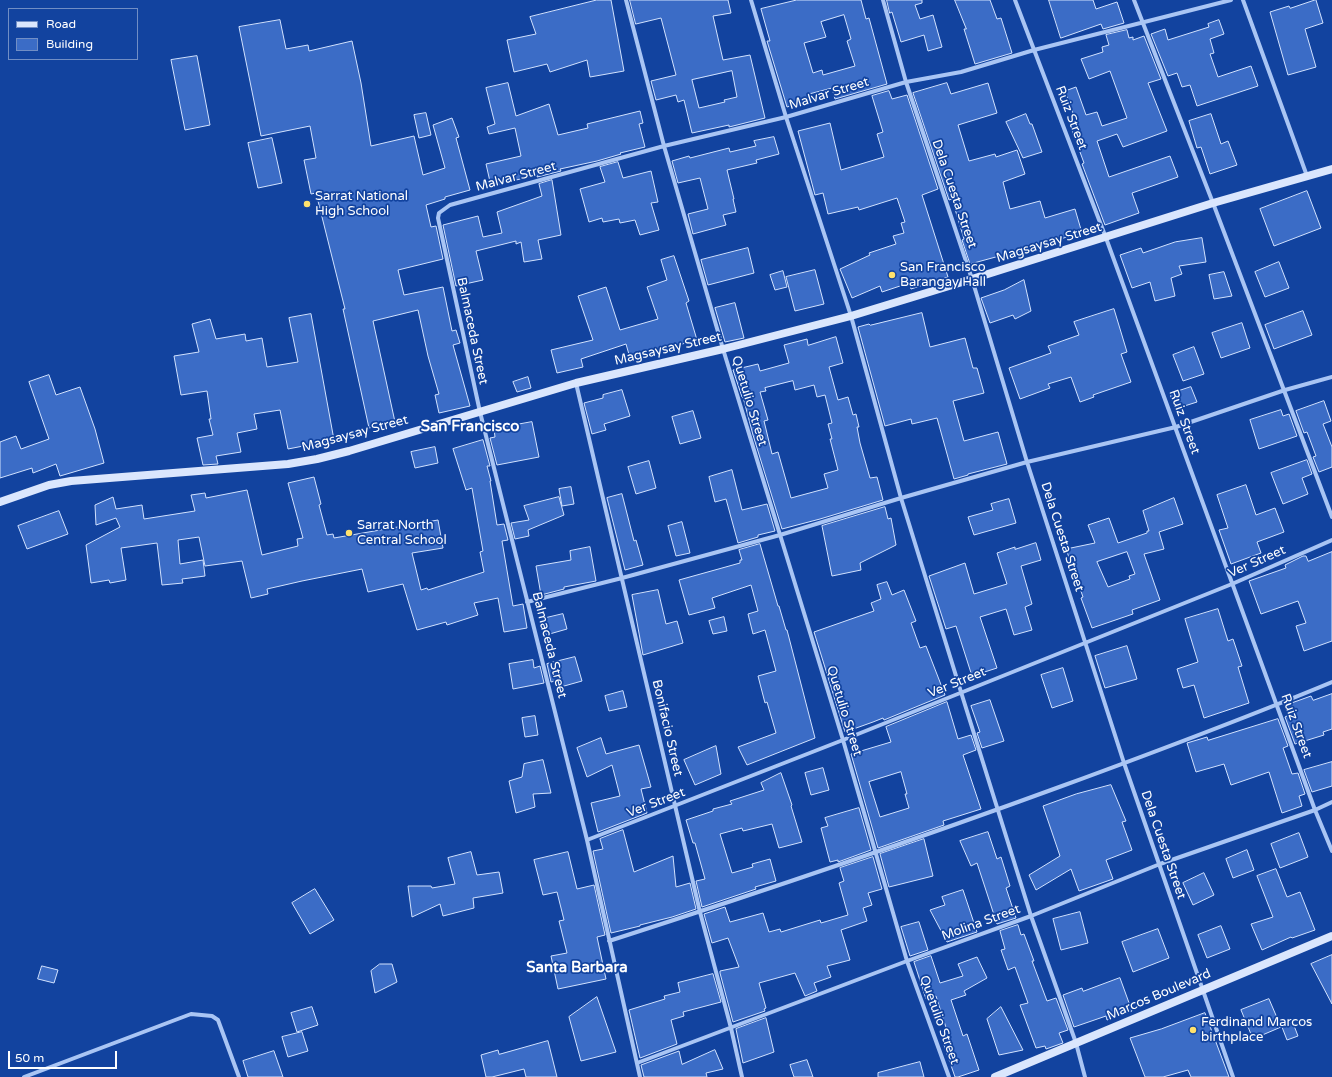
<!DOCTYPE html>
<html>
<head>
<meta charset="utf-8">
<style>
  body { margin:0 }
  #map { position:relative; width:1332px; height:1077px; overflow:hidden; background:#12439f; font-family:"Varela Round",sans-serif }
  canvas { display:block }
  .legend { position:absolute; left:8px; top:8px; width:130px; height:52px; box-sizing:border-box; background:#12439f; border:1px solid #718ec5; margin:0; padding:5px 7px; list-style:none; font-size:12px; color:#fff }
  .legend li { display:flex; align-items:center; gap:8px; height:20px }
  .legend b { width:20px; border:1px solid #718ec5 }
  .scale { position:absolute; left:8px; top:1051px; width:109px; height:18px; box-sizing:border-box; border:2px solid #fff; border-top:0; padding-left:5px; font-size:12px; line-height:14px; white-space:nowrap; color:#fff; -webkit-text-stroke:3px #12439f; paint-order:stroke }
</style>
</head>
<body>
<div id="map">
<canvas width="1332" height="1077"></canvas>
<ul class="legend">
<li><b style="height:5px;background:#dae6fd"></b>Road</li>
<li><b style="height:11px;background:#3b6cc6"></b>Building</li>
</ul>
<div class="scale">50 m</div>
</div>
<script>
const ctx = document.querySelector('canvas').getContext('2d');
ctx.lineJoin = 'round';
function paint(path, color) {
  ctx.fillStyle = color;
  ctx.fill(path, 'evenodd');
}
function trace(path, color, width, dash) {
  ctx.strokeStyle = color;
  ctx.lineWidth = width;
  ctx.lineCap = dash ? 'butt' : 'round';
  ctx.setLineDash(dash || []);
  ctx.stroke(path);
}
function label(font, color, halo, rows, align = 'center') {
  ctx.font = font + ' "Varela Round",sans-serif';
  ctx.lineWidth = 3.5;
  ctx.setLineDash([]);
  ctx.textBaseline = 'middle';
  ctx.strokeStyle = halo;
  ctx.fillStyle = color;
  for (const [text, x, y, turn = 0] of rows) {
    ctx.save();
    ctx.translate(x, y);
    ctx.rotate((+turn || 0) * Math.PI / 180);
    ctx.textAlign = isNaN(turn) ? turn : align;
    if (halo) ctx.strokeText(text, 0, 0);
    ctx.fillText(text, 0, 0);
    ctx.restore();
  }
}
const building = new Path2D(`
  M597,0H611L624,71L590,77L587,60L550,72L547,64L514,72L507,40L536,34L530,17Z
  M630,0H728L731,13L713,16L723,60L750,55L765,118L729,127V125L692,133L684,100L678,102L676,95L656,100L651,81L676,75L661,18L636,24ZM732,71L737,97L724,100L725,102L699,108L692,80Z
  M797,0H861L866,19L869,18L887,84L835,99L832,88L809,94L811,100L787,107L767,41H770L761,9ZM844,15L851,39L847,41L855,66L823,75L822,70L813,73L804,43L826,37L821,22Z
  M887,0H922V3L915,5L920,19L933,15L942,47L928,51L924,35L901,42L892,12L890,13Z
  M955,0H990L997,19L1001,18L1012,53L975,64L964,29H966Z
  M1049,0H1093L1096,9L1117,2L1124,23L1103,29L1101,24L1061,38Z
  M1316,0L1323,23L1305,29L1316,67L1288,75L1270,12L1289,6L1290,8Z
  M280,20L286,49L308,45L309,51L352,41L361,83L371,146L414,136L423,175L445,168L433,125L452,118L459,137L456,138L470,190L445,197V199L426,205L431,227L436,226L443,259L398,270L404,295L443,287L452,331L456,330L460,343L453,345L470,406L439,413L435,395L439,394L428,356L418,310L373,321L395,422L369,428L343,309H345L316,193L311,194L304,160L316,158L310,126L261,136L239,27Z
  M1219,20L1224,34L1210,39L1214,53L1210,54L1218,77L1251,66L1258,86L1197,106L1190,85L1182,87L1177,73L1168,76L1151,34L1165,29L1168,40L1209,27L1208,24Z
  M1127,30L1129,38L1133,37V40L1144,36L1161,79L1148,83L1167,131L1123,147L1117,134L1097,141L1109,177L1170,156L1178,177L1132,193L1139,213L1105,225L1082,164L1084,163L1069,122L1075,119L1065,91L1076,87L1086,115L1097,112L1102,126L1127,118L1110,71L1089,79L1081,59L1103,52L1102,47L1109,45L1106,35Z
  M197,56L210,125L185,130L171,60Z
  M508,83L516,116L549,104L558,135L588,128L587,124L640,111L643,123L639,124L645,147L620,153L621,154L597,161L560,169L561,171L537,177V175L491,186L486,164L521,156L515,128L489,134L487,127L495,124L486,88Z
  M947,83L951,94L988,83L997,113L958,125L969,161L995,154L996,157L1017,150L1025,174L1003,182L1010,209L1040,201L1045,218L1075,209L1082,233L1034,246L1035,248L1017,252V254L1003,257V255L970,264L962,240L964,239L952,199L949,200L913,93Z
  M889,91L892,99L907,95L938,189L922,195L948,277L911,289L909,283L882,292L880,286L852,298L840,269L870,255L869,253L896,244L893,236L904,233L901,223L905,222L897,198L859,210L858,207L828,214L823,193L815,195L798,131L830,123L841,170L884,157L877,134L883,132L872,96Z
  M426,113L431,135L419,138L414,115Z
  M1026,114L1030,124H1032L1042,152L1023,158L1006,122Z
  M1211,114L1221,144L1228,141L1237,165L1210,174L1201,147L1197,148L1189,121Z
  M774,137L779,154L756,160L757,163L727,170L734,199H733L736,212L723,215L726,225L693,234L688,214L708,209L700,178L678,183L672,161L689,156L690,158L729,148L730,152L756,146L754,141Z
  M272,138L282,183L258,188L248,143Z
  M618,162L623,178L651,171L658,202L651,203L659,230L640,235L635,220L620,223L619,219L603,222L602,218L589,222L580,189L605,182L600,167Z
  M552,180L561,235L538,240L542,259L524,262L521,242L516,244V241L476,251L483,280L456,286L443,225L478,216L483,237L502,233L497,212L542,196L539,184Z
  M1307,191L1321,228L1274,246L1260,209Z
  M1202,238L1206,262L1179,266L1182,274L1171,278L1175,296L1155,301L1150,282L1132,288L1120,255L1141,248L1143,253L1175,242Z
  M748,248L754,273L708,285L701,260Z
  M674,256L689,301L686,303L697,340L630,358L626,344L581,359L583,367L557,373L551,350L593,340L578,296L606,287L620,330L658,319L647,287L667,280L661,260Z
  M1279,262L1289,288L1265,297L1255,272Z
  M815,270L824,304L795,311L786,277Z
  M783,271L787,287L775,290L770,275Z
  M1224,272L1232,296L1214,299L1209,275Z
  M1024,280L1031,311L1015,319L1013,315L990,323L981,298L1004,290Z
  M735,303L744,338L725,342L715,308Z
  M1114,309L1127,352L1121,354L1131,382L1093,395L1094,397L1080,402L1071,377L1048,384L1050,388L1020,399L1009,368L1051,353L1048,346L1079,335L1074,322Z
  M1303,311L1312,335L1274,349L1265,325Z
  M922,313L930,347L965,338L973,368H977L984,393L953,401L964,441L998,432L1007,464L968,474V475L954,479L937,418L912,424L911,419L885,426L858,327L869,324L870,325Z
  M311,314L334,440L288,449L280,410L254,414L257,429L237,433L241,452L216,456L218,464L203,465L197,438L213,435L209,419H211L207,391L181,395L174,356L199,352L192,324L210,319L216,339L245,334L246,341L262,338L267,367L298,362L289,318Z
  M1242,323L1250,348L1221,358L1212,333Z
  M836,337L843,363L829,367L838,400L848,397L853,415L856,414L859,427H857L860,443L870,478L877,477L883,500L820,519L782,529L753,435L743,397H742L733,370L758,364L760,371L789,363L784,345L807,339L808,345ZM793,381L795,390L814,385L817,397L825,395L832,423L828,424L832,439H830L838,470L824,474L828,488L791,498L778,452L772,454L764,421L768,420L760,392L766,391L765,388Z
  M1194,347L1204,374L1183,381L1173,355Z
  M49,375L56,395L80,387L95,429L104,463L60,476L56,464L33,473L32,468L0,478V442L16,436L21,449L49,439L29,382Z
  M528,377L531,388L517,392L513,382Z
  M1191,387L1197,402L1175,409L1170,394Z
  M622,390L630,416L604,424L606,430L592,434L584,403L603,398V395Z
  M1324,401L1331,421L1323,424L1332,447V467L1319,472L1313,457L1316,456L1307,432L1304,433L1296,411Z
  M1281,410L1283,416L1289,414L1297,436L1259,449L1250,420Z
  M693,411L701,438L680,444L672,417Z
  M532,422L539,457L497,465L490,438L495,437L494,429Z
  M483,440L490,466H487L491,481H490L497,525L504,524L508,540L502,541L513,606L523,604L527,628L504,632L498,598L474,603L478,615L447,625L446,622L417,630L403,584L368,592L362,569L302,581L267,589L268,594L251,598L242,561L205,566L199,537L178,540L180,564L203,560L205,576L182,579L183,583L162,585L157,543L121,548L126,580L110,583L109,580L91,583L86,545L120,527L116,518L96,525L95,505L113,497L116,509L142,505L144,519L195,511L191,495L205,493L206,498L247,490L262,555L298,546L297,539L303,538L288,483L314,477L321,504L319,505L327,535L333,534L334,538L438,520L443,548L412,553L421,590L427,588L428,590L484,572L480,552L483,551L472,488L466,490L453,449Z
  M435,447L438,463L415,468L411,452Z
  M1307,460L1312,474L1302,478L1308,494L1283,504L1271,473Z
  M649,461L656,488L636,494L628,467Z
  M732,470L742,510L767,504L775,531L758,535V537L738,543L726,499L715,502L709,477Z
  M1246,485L1256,515L1275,508L1284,532L1257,542L1261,553L1231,564L1219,530L1228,528L1217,495Z
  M571,487L574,504L562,506L559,489Z
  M622,494L634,541L636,540L643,565L625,570L607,498Z
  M559,497L564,515L528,530L529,536L515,539L511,523L529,520L524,506Z
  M1174,498L1183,524L1159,532L1164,549L1144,554L1160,600L1132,610L1133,614L1092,628L1081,598L1083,597L1066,549L1095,543L1088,525L1109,518L1118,543L1147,533V531H1149L1143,511ZM1127,552L1135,574L1129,576L1130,579L1108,587L1097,562Z
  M1009,499L1016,523L974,535L968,517L993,510L991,504Z
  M885,507L888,519L891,518L896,545L860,563L861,570L832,576L822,526Z
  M59,511L68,534L27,549L18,526Z
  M682,522L690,553L676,556L668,526Z
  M1036,543L1041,560L1021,566L1032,604L1025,607L1032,630L1014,635L1006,609L980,617L997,668L972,676L956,626L946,629L929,576L965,563L974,594L1007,584L997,553L1015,547V549Z
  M760,544L778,606H779L786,630H787L815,738L747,765L738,747L776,733L767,702L765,703L758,676L776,671L765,630L753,634L748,614L758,611L751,585L712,598L715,608L689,615L679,580L740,563V560H742L739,550Z
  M590,547L596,581L564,587V589L541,595L536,566L571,560L570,551Z
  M1332,552V641L1304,651L1296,626L1306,623L1298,601L1261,614L1249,581L1286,568L1285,565L1303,556H1306L1308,561Z
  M887,582L892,595L904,590L916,621L911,623L920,648L926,646L945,695L884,720L883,718L873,722L845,732L814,632L874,611L871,603L881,599L877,585Z
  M658,590L666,624L677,621L683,643L643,655L632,595Z
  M1218,609L1228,641L1233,639L1242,666L1238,667L1249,703L1204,718L1194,685L1183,688L1177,669L1198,662L1185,619Z
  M563,614L567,629L546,635L542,619Z
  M724,617L727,631L713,634L709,621Z
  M1127,646L1137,679L1105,688L1095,656Z
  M575,657L582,681L557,688L555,681L551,682L547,664Z
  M533,660L534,668L540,666L544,683L513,689L509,664Z
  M1063,668L1073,701L1052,708L1041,675Z
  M623,691L627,707L609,711L605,696Z
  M1332,694V729L1323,732L1324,735L1295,744L1285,717L1289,715L1286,705L1311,696L1313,700Z
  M990,700L1004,741L982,748L977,733L980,732L971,706Z
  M947,702L958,739L971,735L976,750L963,755L981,809L943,821L944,825L878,848L851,754L891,742L886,727ZM901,772L907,794H905L909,808L880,817L869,782Z
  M535,716L538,735L525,737L522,718Z
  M1278,719L1288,746L1283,748L1292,774L1298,773L1305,794L1299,796L1302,806L1282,813L1269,772L1231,785L1224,764L1196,772L1187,743L1207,737L1208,740Z
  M601,738L606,754L639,745L651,787L641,789L647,813L598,832L591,803L620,796L612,765L587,777L577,748Z
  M716,746L721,774L695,785L684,760Z
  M543,760L551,793L533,794L535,807L516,813L509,781L522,777L524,764Z
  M1332,762V786L1312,792L1304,770Z
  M823,768L829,790L811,795L805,773Z
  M781,773L792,805L791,806L802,842L779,848L772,824L743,831L742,828L720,834L732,873L753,867L752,864L770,859L776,881L755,887L756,889L702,907L696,881L705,879L695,843H693L686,820L713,811V809L732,804L730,801L764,790L761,783Z
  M1111,785L1126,821L1122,822L1132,850L1106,860L1113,879L1079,891L1071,869L1036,890L1029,875L1060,856L1043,806L1076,794Z
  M859,808L871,850L838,862V860L830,862L821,828L828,826L825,818Z
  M623,830L634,872L673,856L676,887L690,883L696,909L672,917L640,925V926L611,933L593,851L603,849L600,839Z
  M988,832L997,859L1001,857L1010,886L1006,888L1016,918L997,924L977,863L971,866L960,841Z
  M1299,833L1308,857L1280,868L1271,844Z
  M924,839L933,876L889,887L880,854Z
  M1247,850L1254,870L1233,878L1226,859Z
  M471,852L477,875L499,872L503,893L473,898L474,908L443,916L440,904L412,917L408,886H431L432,888L455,884L448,858Z
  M568,852L577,889L594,885L605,935L597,937L606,979L558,989L551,956L567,953L559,921L564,920L557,892L543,895L534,860Z
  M873,857L882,889L868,893L872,905L863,908L867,921L841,930L850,960L827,966L831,977L814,983L817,991L805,996L795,973L759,983L766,1008L764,1009L765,1011L733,1022L720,973V971L739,967L728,938L712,943L704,914L725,907L730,922L763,913L769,932L780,929L781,932L820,920L821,923L848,915L839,883L844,881L840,868Z
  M1276,869L1287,897L1300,892L1315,930L1292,938L1291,937L1262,950L1251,924L1273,917L1257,876Z
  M1204,873L1214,895L1193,905L1183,883Z
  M315,889L334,920L310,934L292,903Z
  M963,890L977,932L947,942L930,910L945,905L942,897Z
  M1080,912L1088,943L1061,950L1053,919Z
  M919,922L928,950L910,956L901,927Z
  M1018,925L1021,935L1024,934L1034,961H1032L1047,1001L1056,998L1068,1030L1059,1033L1063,1043L1046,1049L1045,1046L1036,1048L1020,1005L1028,1003L1015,967L1008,970L1001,950L1005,949L1000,931Z
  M1221,926L1230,949L1207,958L1198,935Z
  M1158,929L1169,958L1133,972L1122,942Z
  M1332,955V1004L1311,964Z
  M931,956L940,983L963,976L958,964L977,957L987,978L964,991L966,995L951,1000L963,1036L967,1034L979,1070L958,1077H955L943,1042L950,1040L936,996L926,999L914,962Z
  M380,964H392L397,982L375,993L371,971Z
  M42,966L58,970L54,983L38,979Z
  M713,974L721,1002L683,1012L684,1016L671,1020L677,1044L640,1058L629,1010L665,999L664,996L680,992L678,983Z
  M1120,978L1132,1011L1107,1020L1106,1016L1074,1027L1063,995L1082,988L1083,991Z
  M597,997L616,1052L581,1061L569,1017Z
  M1269,999L1281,1027L1253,1039L1241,1010Z
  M312,1007L318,1025L297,1032L291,1013Z
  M1001,1007L1023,1050L999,1055L987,1019Z
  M1205,1013L1229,1077H1191L1188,1070L1163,1077H1145L1130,1038L1161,1029Z
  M766,1018L774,1052L743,1063L736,1029Z
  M1293,1023L1298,1036L1287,1040L1282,1027Z
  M302,1032L308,1051L288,1057L282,1037Z
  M548,1041L557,1077H526L524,1069L492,1077H486L481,1055L498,1050L499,1054Z
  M715,1050L723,1069L706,1073L707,1077H644L641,1065L679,1051L682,1064Z
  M274,1051L283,1077H248L243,1061Z
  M807,1060L813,1077H794L790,1065Z
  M920,1062L924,1077H878V1073Z`);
paint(building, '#3b6cc6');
trace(building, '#d2e2fe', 1);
trace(new Path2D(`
  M626,0L664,146L723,349L843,740L907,961L949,1077
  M751,0L786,117L851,316L901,498L961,692L1031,916L1076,1043L1085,1077
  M883,0L906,82L972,279L1027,462L1124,763L1233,1077
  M1015,0L1106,238L1315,810L1332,851
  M1134,0L1213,203L1332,517
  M1243,0L1307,176
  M576,383L700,912L731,1028L742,1077
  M527,602L622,578L780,535L901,498L1027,462L1176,427L1285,390L1332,377
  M587,840L843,740L1232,584L1332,540
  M609,941C761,892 912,841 1062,786C1152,753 1243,719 1332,682
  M637,1063L907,961L1031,916L1160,864L1315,810L1332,802
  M24,1077L191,1014L212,1016L218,1020L239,1077
  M640,1077L587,840L480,412L438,218L439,213L450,205L664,146L786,117L906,82L961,72L1034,50L1231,0`), '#a9c5f4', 4);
trace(new Path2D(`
  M0,502L49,485L71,481L288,464L317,459L349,451L576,383L723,349L851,316L972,279L1213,203L1332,169
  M995,1077L1332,936`), '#dae6fd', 8);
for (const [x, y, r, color] of [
  [307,204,4,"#ffe26d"],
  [892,275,4,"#ffe26d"],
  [349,533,4,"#ffe26d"],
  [1193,1030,4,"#ffe26d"]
]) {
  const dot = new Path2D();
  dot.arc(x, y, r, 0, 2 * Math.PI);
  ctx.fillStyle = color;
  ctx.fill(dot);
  trace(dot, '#12439f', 1.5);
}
label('13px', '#fff', '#12439f', [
  ["Malvar Street",829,94,-17],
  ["Ruiz Street",1071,118,69],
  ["Malvar Street",516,177,-15],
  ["Dela Cuesta Street",954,194,71],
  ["Magsaysay Street",1049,243,-17],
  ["Balmaceda Street",472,331,78],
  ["Magsaysay Street",668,349,-13],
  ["Quetulio Street",749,401,73],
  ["Ruiz Street",1184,422,70],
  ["Magsaysay Street",355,434,-15],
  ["Dela Cuesta Street",1062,537,72],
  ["Ver Street",1257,562,-24],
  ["Balmaceda Street",549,645,76],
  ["Ver Street",957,683,-22],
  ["Quetulio Street",844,711,73],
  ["Ruiz Street",1296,726,70],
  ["Bonifacio Street",667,728,77],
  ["Ver Street",656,803,-21],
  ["Dela Cuesta Street",1163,845,71],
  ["Molina Street",981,923,-20],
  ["Marcos Boulevard",1159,995,-23],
  ["Quetulio Street",939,1020,70]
]);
label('13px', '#fff', '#12439f', [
  ["Sarrat National",315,197],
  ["High School",315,212],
  ["San Francisco",900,268],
  ["Barangay Hall",900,283],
  ["Sarrat North",357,526],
  ["Central School",357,541],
  ["Ferdinand Marcos",1201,1023],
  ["birthplace",1201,1038]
], 'left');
label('bold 15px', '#fff', '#12439f', [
  ["San Francisco",470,427],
  ["Santa Barbara",577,968]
]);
</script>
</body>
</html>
